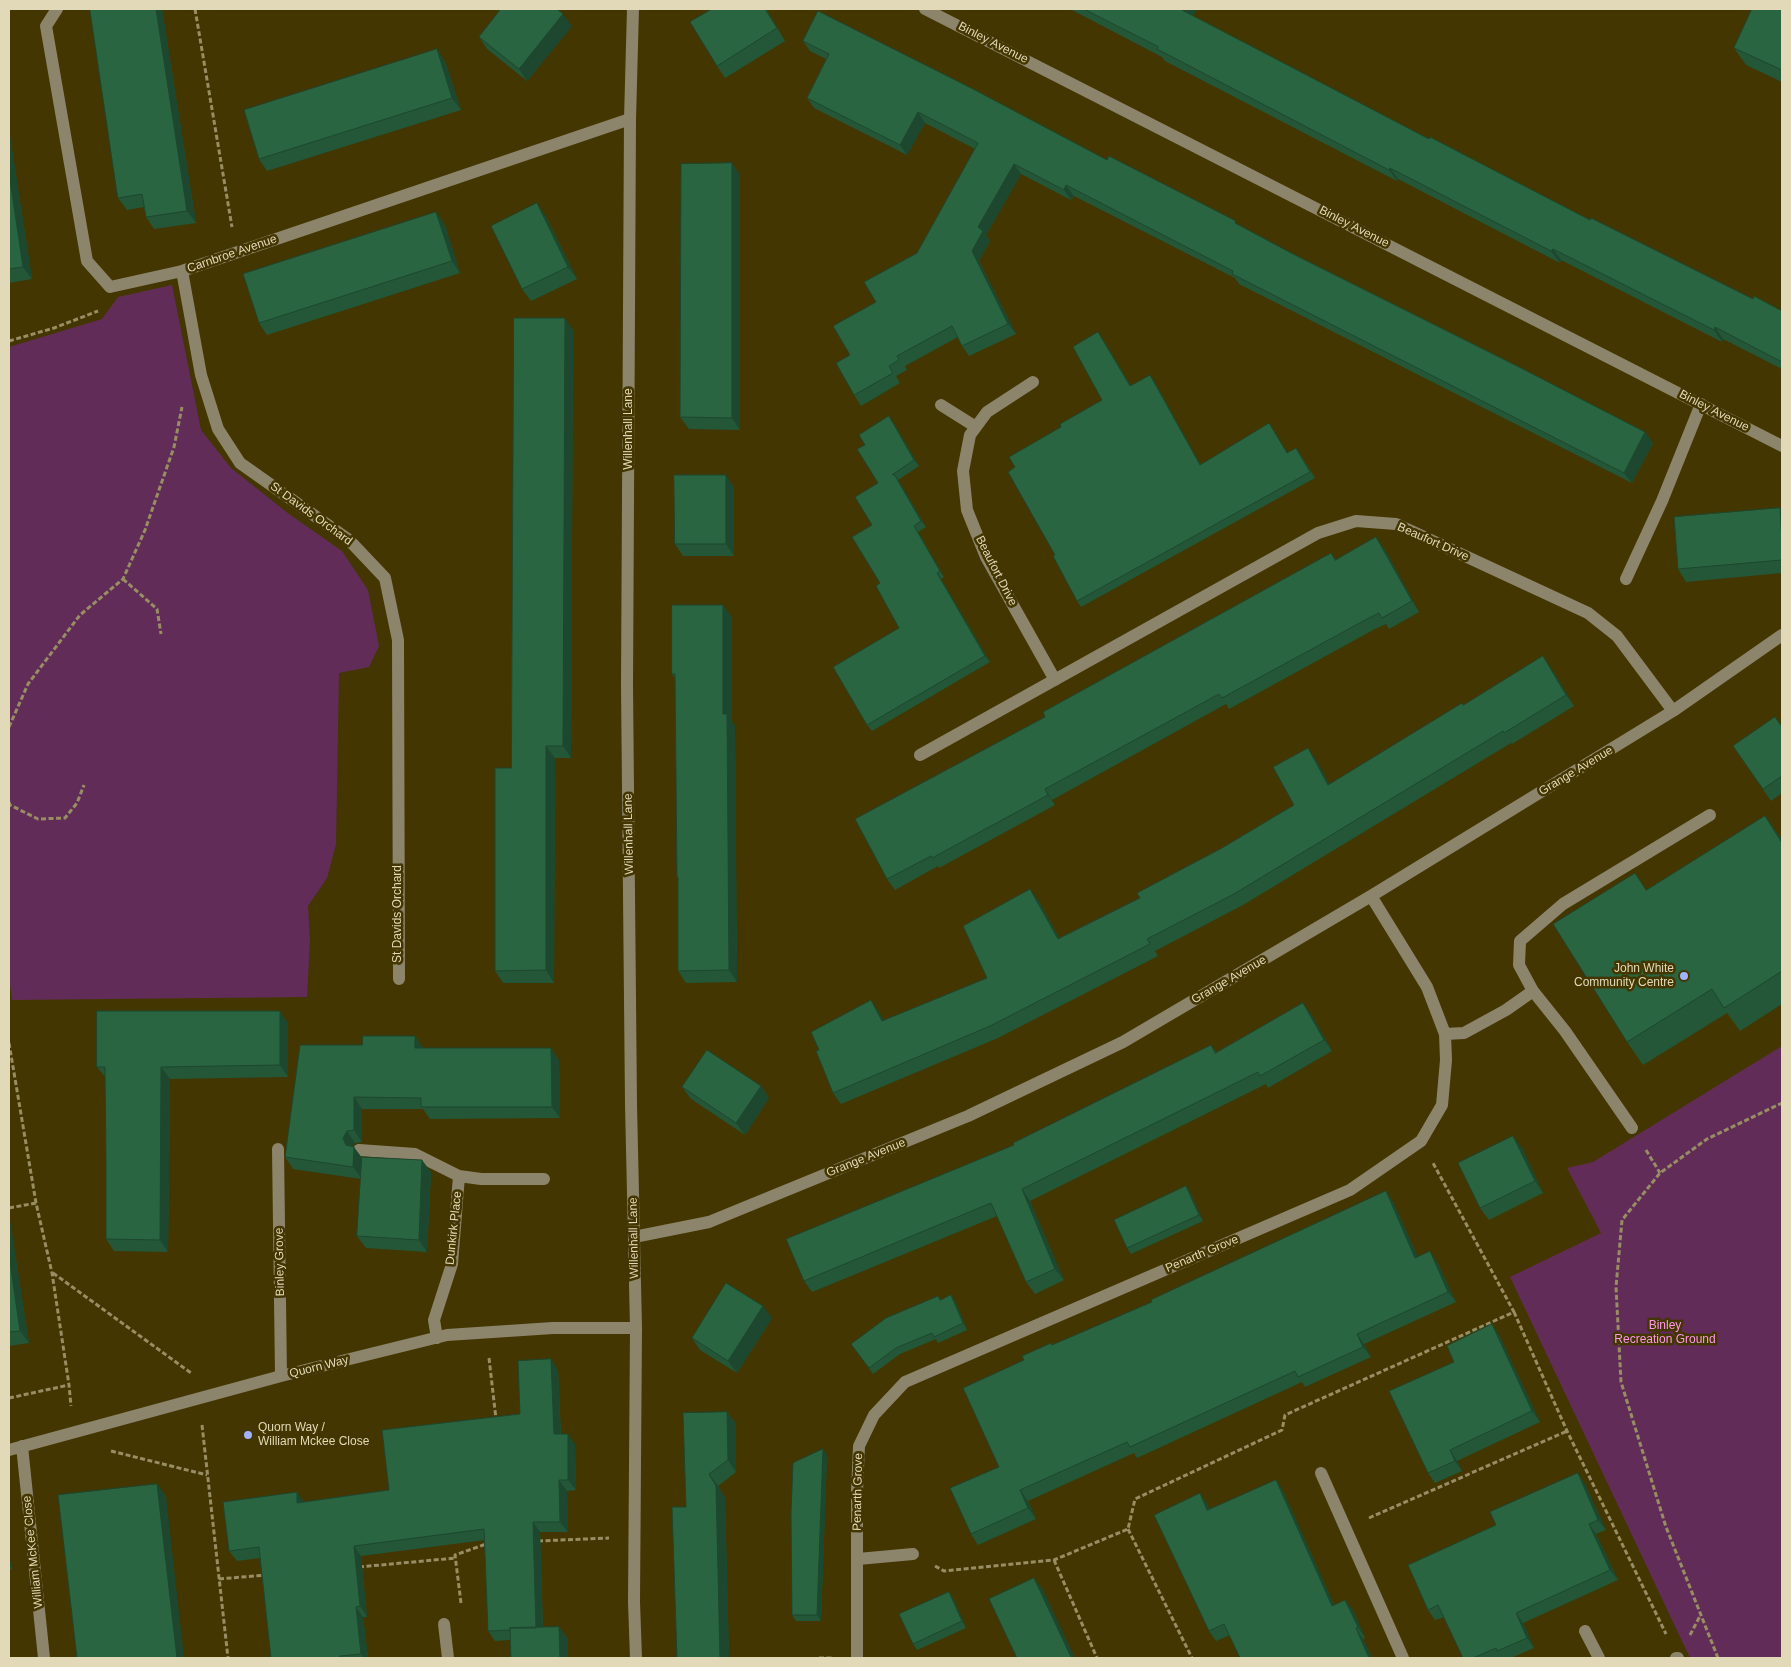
<!DOCTYPE html>
<html>
<head>
<meta charset="utf-8">
<style>
  body { margin:0 }
  #map { position:relative; width:1791px; height:1667px; overflow:hidden; background:#433600; font-family:Arial,sans-serif }
  canvas { display:block }
  .frame { position:absolute; inset:0; border:10px solid #e2d9b9; pointer-events:none }
</style>
</head>
<body>
<div id="map">
<canvas width="1791" height="1667"></canvas>
<div class="frame"></div>
</div>
<script>
const ctx = document.querySelector('canvas').getContext('2d');
ctx.lineJoin = 'round';
function paint(path, color) {
  ctx.fillStyle = color;
  ctx.fill(path, 'evenodd');
}
function trace(path, color, width, dash) {
  ctx.strokeStyle = color;
  ctx.lineWidth = width;
  ctx.lineCap = dash ? 'butt' : 'round';
  ctx.setLineDash(dash || []);
  ctx.stroke(path);
}
function label(font, color, halo, rows, align = 'center') {
  ctx.font = font + ' Arial,sans-serif';
  ctx.lineWidth = 5;
  ctx.setLineDash([]);
  ctx.textBaseline = 'middle';
  ctx.strokeStyle = halo;
  ctx.fillStyle = color;
  for (const [text, x, y, turn = 0] of rows) {
    ctx.save();
    ctx.translate(x, y);
    ctx.rotate((+turn || 0) * Math.PI / 180);
    ctx.textAlign = isNaN(turn) ? turn : align;
    if (halo) ctx.strokeText(text, 0, 0);
    ctx.fillText(text, 0, 0);
    ctx.restore();
  }
}
paint(new Path2D(`
  M172,285L201,430L231,468L289,514L342,551L368,590L379,646L369,667L339,673L336,844L327,878L308,906L310,940L307,997L12,1000L9,977V347L102,319L118,297Z
  M1782,1046V1658H1690L1510,1277L1601,1233L1567,1168L1593,1162Z`), '#612d58');
trace(new Path2D(`
  M195,9L232,227
  M9,341L54,328L98,311
  M123,579L157,609L161,634
  M9,727L28,684L80,615L123,579L145,530L174,447L182,407
  M9,802L10,805L38,819L65,818L77,803L84,785
  M9,1043L36,1203L52,1273L69,1385L71,1406
  M1646,1150L1660,1173
  M9,1208L36,1203
  M53,1273L191,1373
  M1514,1312L1567,1431L1666,1634
  M489,1358L496,1419
  M9,1398L69,1385
  M202,1425L228,1658
  M111,1451L207,1475
  M1369,1518L1567,1431
  M1128,1529L1192,1658
  M538,1541L609,1538
  M1054,1560L1097,1658
  M935,1566L944,1571L1054,1560L1128,1529L1135,1499L1282,1430L1285,1415L1514,1312L1433,1163
  M359,1567L456,1558
  M219,1579L266,1575
  M461,1603L455,1555L489,1543
  M1690,1635L1700,1616
  M819,1658H832
  M1718,1658L1666,1527L1621,1382L1616,1287L1622,1220L1660,1173L1707,1139L1782,1103`), '#988d63', 3, [5, 2.5]);
trace(new Path2D(`
  M57,9L46,26L87,261L110,287L182,271L630,119
  M633,9L630,119L627,685L631,1104L636,1328L634,1602L636,1658
  M925,9L1782,446
  M182,271L201,375L218,429L240,463L349,540L385,578L398,640L399,979
  M1033,382L987,412L970,435L963,471L967,510L986,557L1055,680
  M941,405L976,427
  M1626,579L1662,501L1701,404
  M920,755L1318,533L1356,521L1396,524L1588,613L1617,636L1673,711
  M1533,991L1565,1031L1632,1128
  M1445,1034L1464,1033L1506,1010L1533,991L1519,965L1520,941L1563,904L1710,815
  M278,1149L281,1376
  M359,1150L415,1154L459,1176L481,1179H544
  M634,1237L709,1222L968,1116L1123,1042L1371,896L1673,711L1782,635
  M437,1338L434,1320L452,1264L459,1176
  M22,1446L44,1658
  M9,1450L281,1376L447,1335L553,1328H636
  M1321,1473L1403,1658
  M858,1559L913,1554
  M444,1624L448,1658
  M1585,1631L1599,1658
  M857,1658V1491L859,1446L874,1415L905,1382L1350,1190L1421,1141L1442,1105L1446,1060L1445,1034L1427,987L1371,896
  M1676,1658H1678`), '#8d856b', 12);
paint(new Path2D(`
  M90,9H162L196,223L154,229L146,217L144,207L127,210L118,198Z
  M766,9L785,41L725,78L717,66Z
  M1070,9H1197L1193,16L1429,139L1590,220L1753,299L1782,311V369L1723,339L1722,342L1561,260L1560,263L1398,179L1397,181L1165,61L1162,57Z
  M1782,9V82L1746,65L1734,48Z
  M572,26L527,81L487,49L479,37Z
  M803,41L1107,160L1240,226L1293,254L1645,432L1653,443L1632,483L1239,284L1235,278L1074,196L1071,200L1021,174L986,235L990,241L979,261L1016,334L969,356L962,346L958,337L905,366L907,370L896,376L900,383L861,406L854,395L850,355L876,302L917,253L975,149L925,123L907,155L814,108L807,98L826,59L810,51Z
  M445,61L461,110L267,171L259,159Z
  M9,130L32,279L9,283Z
  M732,163L740,175V430L689,429L680,417Z
  M545,215L577,279L531,301L522,289Z
  M445,225L460,273L267,335L259,323Z
  M573,330L571,758H555L554,983H503L495,971L511,768Z
  M1102,338L1131,386L1154,381L1200,464L1273,429L1287,453L1300,454L1315,478L1081,607L1077,601L1055,555L1015,467L1061,427L1102,400Z
  M893,422L919,466L898,480L926,527L918,532L944,577L941,579L990,662L872,731L867,725L899,628L880,583L872,525L878,483L865,445Z
  M734,487V556H683L675,544Z
  M1780,508L1782,511V573L1686,582L1678,569Z
  M1384,548L1419,612L1389,629L1386,624L1375,629L1229,709L1226,704L1052,800L1055,805L939,868L938,866L895,890L887,879L1045,717L1331,553L1336,560Z
  M732,617V721L735,726L737,982L686,983L678,971V878L677,877L675,678L672,674Z
  M1551,668L1574,706L1512,744L1511,743L1243,905L1155,951L1158,956L998,1038L841,1104L833,1093L819,1050L879,1012L883,1021L987,978L1038,900L1059,938L1140,898L1294,805L1308,748L1316,760L1329,784L1463,705Z
  M1782,727V793L1771,801L1733,746Z
  M1765,816L1782,840V1004L1740,1031L1727,1013L1643,1065L1627,1042L1647,890Z
  M1311,1014L1332,1051L1268,1088L1266,1084L1030,1201L1064,1280L1035,1294L1026,1282L997,1216L812,1292L804,1281L1014,1145L1211,1045L1216,1052Z
  M288,1023V1077L170,1079L168,1252L114,1251L106,1239V1161L105,1077L97,1067Z
  M415,1036L423,1048L559,1060L560,1118L430,1119L423,1109H362V1142L355,1143L353,1147L362,1158L431,1172L427,1252L366,1248L357,1236L361,1179L293,1169L285,1157L362,1045Z
  M761,1086L769,1098L745,1135L691,1099L682,1087Z
  M1522,1148L1543,1193L1489,1220L1480,1208Z
  M1186,1186L1190,1192L1203,1221L1131,1254L1127,1248Z
  M1386,1191L1393,1202L1418,1257L1437,1262L1456,1302L1364,1344L1371,1357L1305,1387L1302,1382L1137,1458L1134,1453L1028,1501L1036,1519L978,1545L971,1534L999,1467L1024,1360L1053,1345L1152,1302Z
  M9,1219L10,1221L29,1343L9,1346Z
  M951,1295L955,1301L967,1330L938,1343L936,1339L900,1354L873,1374L851,1344Z
  M772,1318L737,1373L700,1350L692,1338Z
  M1499,1335L1540,1422L1457,1461L1462,1471L1435,1483L1428,1473L1454,1362Z
  M558,1370L561,1434L575,1444L576,1490L567,1491L568,1532H540L543,1627H559L568,1639V1658H511L510,1640L495,1641L488,1631L485,1540L361,1556L367,1617H363L368,1658H271L260,1558L237,1561L229,1551L297,1492L303,1502L389,1490L520,1414Z
  M727,1412L736,1424V1472L718,1486L725,1498L729,1658L686,1507Z
  M827,1455L821,1621H796L792,1615Z
  M1578,1473L1585,1484L1606,1530L1596,1534L1618,1580L1523,1623L1534,1648L1511,1658H1463L1444,1617L1435,1620L1428,1610L1496,1525Z
  M1276,1480L1283,1491L1334,1605L1353,1610L1365,1638L1363,1639L1372,1658H1240L1230,1635L1216,1641L1209,1631L1207,1504L1209,1509Z
  M9,1557L12,1569L9,1570Z
  M953,1598L966,1628L917,1650L913,1644Z`), '#235738');
paint(new Path2D(`
  M156,9H162L196,223L187,211Z
  M1183,9H1197L1190,22L1182,10Z
  M563,14L572,26L527,81L519,69Z
  M437,49L445,61L461,110L452,98Z
  M918,112L925,123L907,155L900,145Z
  M9,130L32,279L23,267L9,173Z
  M732,163L740,175V430L732,418Z
  M1014,164L1021,174L986,235L990,241L979,261L1016,334L1008,324L972,251L978,227Z
  M1390,168L1398,179L1397,181L1389,170Z
  M1066,185L1074,196L1071,200L1064,190Z
  M537,203L545,215L577,279L568,267Z
  M436,212L445,225L460,273L452,261Z
  M1553,249L1561,260L1560,263L1551,251Z
  M565,318L573,330L571,758L563,746Z
  M1715,327L1723,339L1722,342L1714,330Z
  M1098,332L1102,338L1134,392L1130,386Z
  M1150,375L1154,381L1204,471L1200,465Z
  M889,416L893,422L919,466L914,460Z
  M1269,423L1273,429L1291,459L1287,453Z
  M1645,432L1653,443L1632,483L1624,473Z
  M894,474L898,480L926,527L921,521Z
  M726,475L734,487V556L726,544Z
  M1780,508L1782,511V541Z
  M914,526L918,532L944,577L940,571Z
  M1376,537L1384,548L1419,612L1412,601Z
  M937,573L941,579L990,662L985,656Z
  M723,605L732,617V721L735,726L737,982L729,970L723,714Z
  M1543,656L1551,668L1574,706L1566,695Z
  M546,746L555,758L554,983L546,970Z
  M1308,748L1316,760L1336,796L1328,785Z
  M1045,789L1052,800L1055,805L1048,795Z
  M1765,816L1782,840V843Z
  M1030,889L1038,900L1066,951L1058,939Z
  M871,1000L879,1012L890,1033L882,1021Z
  M1303,1003L1311,1014L1332,1051L1324,1040Z
  M280,1011L288,1023V1077L280,1065Z
  M415,1036L423,1048V1060L415,1048Z
  M551,1048L559,1060L560,1118L552,1107Z
  M161,1067L170,1079L168,1252L160,1240Z
  M761,1086L769,1098L745,1135L736,1123Z
  M354,1097L362,1109V1142L354,1130Z
  M347,1131L355,1143L351,1150L354,1147L362,1158V1179L353,1167L346,1145L343,1138Z
  M1513,1136L1522,1148L1543,1193L1535,1181Z
  M422,1160L431,1172L427,1252L419,1240Z
  M1186,1186L1190,1192L1203,1221L1199,1215Z
  M1022,1189L1030,1201L1064,1280L1055,1269Z
  M1386,1191L1393,1202L1423,1268L1415,1258Z
  M9,1219L10,1221L29,1343L20,1331L9,1255Z
  M1430,1251L1437,1262L1456,1302L1448,1292Z
  M951,1295L955,1301L967,1330L963,1323Z
  M763,1306L772,1318L737,1373L728,1361Z
  M1492,1324L1499,1335L1540,1422L1532,1411Z
  M1357,1334L1364,1344L1371,1357L1363,1347Z
  M551,1359L558,1370L561,1445L554,1434Z
  M727,1412L736,1424V1472L728,1460Z
  M568,1434L575,1444L576,1490L568,1480Z
  M823,1449L827,1455L821,1621L817,1615Z
  M1450,1450L1457,1461L1462,1471L1455,1461Z
  M1578,1473L1585,1484L1606,1530L1598,1520Z
  M709,1474L718,1486L725,1498L729,1658H720Z
  M559,1480L567,1491L568,1532L560,1522Z
  M1276,1480L1283,1491L1339,1616L1332,1606Z
  M157,1484L166,1496L184,1658H177Z
  M1020,1490L1028,1501L1036,1519L1028,1508Z
  M297,1492L304,1502L297,1503Z
  M1200,1493L1207,1504L1215,1521L1207,1510Z
  M533,1522L540,1532L543,1639L536,1629Z
  M1589,1524L1596,1534L1618,1580L1610,1570Z
  M354,1546L361,1556L367,1617L360,1606Z
  M9,1557L12,1569L9,1564Z
  M1034,1578L1043,1590L1075,1658H1072L1071,1657Z
  M949,1592L953,1598L966,1628L962,1621Z
  M1345,1600L1353,1610L1365,1638L1358,1627Z
  M356,1607L363,1617L368,1658H364L361,1654Z
  M1516,1613L1523,1623L1534,1648L1527,1638Z
  M559,1627L568,1639V1658H560Z
  M1356,1628L1363,1639L1372,1658H1369Z`), '#1d472e');
const building = new Path2D(`
  M90,9H156L187,211L146,217L142,194L118,198Z
  M501,9H557L563,14L519,69L479,37Z
  M712,9H765L777,28L717,66L690,22Z
  M1084,9H1183L1182,10L1429,139L1430,137L1590,220L1591,218L1753,299L1754,296L1782,311V362L1715,327L1714,330L1553,249L1551,251L1390,168L1389,170L1157,49L1158,47Z
  M1752,9H1782V70L1734,48Z
  M818,11L973,89L1107,160L1109,156L1236,221L1235,223L1293,254L1521,368L1645,432L1624,473L1232,274L1233,271L1066,185L1064,190L1014,164L978,227L983,231L972,251L1008,324L962,346L952,326L897,356L899,360L889,366L893,373L854,395L836,363L850,355L833,326L876,302L864,282L917,253L978,143L918,112L900,145L807,98L829,54L803,41Z
  M437,49L452,98L259,159L244,110Z
  M732,163V418L680,417L681,164Z
  M9,173L23,267L9,269Z
  M537,203L568,267L522,289L491,226Z
  M436,212L452,261L259,323L243,274Z
  M514,318H565L563,746H546V970L495,971V768H511Z
  M1098,332L1130,386L1150,375L1200,465L1269,423L1287,453L1296,448L1310,472L1077,601L1053,556L1055,555L1008,472L1015,467L1009,457L1061,427L1060,424L1102,400L1073,347Z
  M889,416L914,460L892,475L894,474L921,521L914,526L940,571L937,573L985,656L867,725L833,667L899,628L876,586L880,583L852,537L872,525L855,497L878,483L857,449L865,445L859,435Z
  M674,475H726V544H675Z
  M1780,508L1782,541V560L1678,569L1674,517Z
  M1376,537L1412,601L1382,618L1379,613L1367,619L1222,698L1219,694L1045,789L1048,795L932,858L931,856L887,879L855,819L1045,717L1043,712L1331,553L1335,560Z
  M672,605H723V714H727L729,970L678,971V877H677L675,674H672Z
  M1543,656L1566,695L1504,733L1503,731L1234,894L1147,939L1150,944L990,1026L833,1093L816,1051L819,1050L811,1032L871,1000L882,1021L987,978L963,926L1030,889L1058,939L1140,898L1137,893L1222,848L1294,805L1273,767L1308,748L1328,785L1462,703L1463,705Z
  M1775,717L1782,727V776L1763,789L1733,746Z
  M1765,816L1782,843V971L1724,1008L1712,989L1627,1042L1553,924L1635,873L1646,890Z
  M1303,1003L1324,1040L1260,1076L1258,1072L1022,1189L1055,1269L1026,1282L991,1203L804,1281L786,1239L1014,1145L1013,1143L1211,1045L1215,1053Z
  M97,1011H280V1065L161,1067L160,1240L106,1239V1161L105,1067H97Z
  M363,1036H415V1048H551L552,1107H421V1098L354,1097V1130L347,1131L343,1138L346,1145L354,1147L353,1167L285,1157L300,1045H362Z
  M707,1050L761,1086L736,1123L682,1087Z
  M1513,1136L1535,1181L1480,1208L1458,1163Z
  M362,1157L422,1160L419,1240L357,1236Z
  M1186,1186L1199,1215L1127,1248L1114,1220Z
  M1386,1191L1415,1258L1430,1251L1448,1292L1357,1334L1363,1347L1298,1377L1295,1371L1130,1447L1127,1442L1020,1490L1028,1508L971,1534L950,1488L999,1467L963,1388L1024,1360L1022,1356L1051,1343L1052,1345L1152,1302L1151,1300Z
  M9,1255L20,1331L9,1332Z
  M726,1283L763,1306L728,1361L692,1338Z
  M951,1295L963,1323L934,1337L932,1333L896,1348L869,1368L851,1344L886,1318L938,1296L940,1300Z
  M1492,1324L1532,1411L1450,1450L1455,1461L1428,1473L1389,1391L1454,1362L1447,1346Z
  M551,1359L554,1434H568V1480H559L560,1522H533L536,1628H510V1630L488,1631L484,1529L354,1546L360,1606L356,1607L361,1654L340,1656V1658H271L259,1547L229,1551L223,1502L297,1492V1503L389,1490L382,1430L520,1414L518,1361Z
  M727,1412L728,1460L709,1474L716,1486L720,1658H677L672,1507H686L683,1413Z
  M823,1449L817,1615H792L791,1513L793,1463Z
  M1578,1473L1598,1520L1589,1524L1610,1570L1516,1613L1527,1638L1497,1651L1496,1648L1473,1658H1463L1438,1605L1428,1610L1408,1565L1496,1525L1490,1512Z
  M1276,1480L1332,1606L1345,1600L1358,1627L1356,1628L1369,1658H1240L1224,1624L1209,1631L1154,1515L1200,1493L1207,1510Z
  M157,1484L177,1658H77L58,1495Z
  M1034,1578L1071,1657L1068,1658H1017L989,1599Z
  M949,1592L962,1621L913,1644L899,1614Z
  M559,1627L560,1658H511L510,1628Z`);
paint(building, '#296541');
trace(building, '#1d472e', 1);
for (const [x, y, r, color] of [
  [1684,976,5,"#a2b2fd"],
  [248,1435,5,"#a2b2fd"]
]) {
  const dot = new Path2D();
  dot.arc(x, y, r, 0, 2 * Math.PI);
  ctx.fillStyle = color;
  ctx.fill(dot);
  trace(dot, '#433600', 2);
}
label('12px', '#e2d9b9', '#433600', [
  ["Binley Avenue",993,43,27],
  ["Binley Avenue",1354,227,27],
  ["Carnbroe Avenue",232,254,-19],
  ["Binley Avenue",1714,411,27],
  ["Willenhall Lane",629,429,-90],
  ["St Davids Orchard",311,514,36],
  ["Beaufort Drive",1433,542,24],
  ["Beaufort Drive",996,571,63],
  ["Grange Avenue",1576,771,-31],
  ["Willenhall Lane",629,834,-91],
  ["St Davids Orchard",398,914,-90],
  ["Grange Avenue",1229,980,-30],
  ["Grange Avenue",866,1158,-22],
  ["Dunkirk Place",454,1228,-84],
  ["Willenhall Lane",634,1238,-91],
  ["Penarth Grove",1202,1254,-23],
  ["Binley Grove",280,1262,-91],
  ["Quorn Way",319,1367,-14],
  ["Penarth Grove",858,1492,-89],
  ["William McKee Close",33,1552,-96]
]);
label('12px', '#e2d9b9', '#433600', [
  ["John White",1674,969],
  ["Community Centre",1674,983],
  ["Quorn Way /",258,1428,"left"],
  ["William Mckee Close",258,1442,"left"]
], 'right');
label('12px', '#ff98eb', '#433600', [
  ["Binley",1665,1326],
  ["Recreation Ground",1665,1340]
]);
</script>
</body>
</html>
